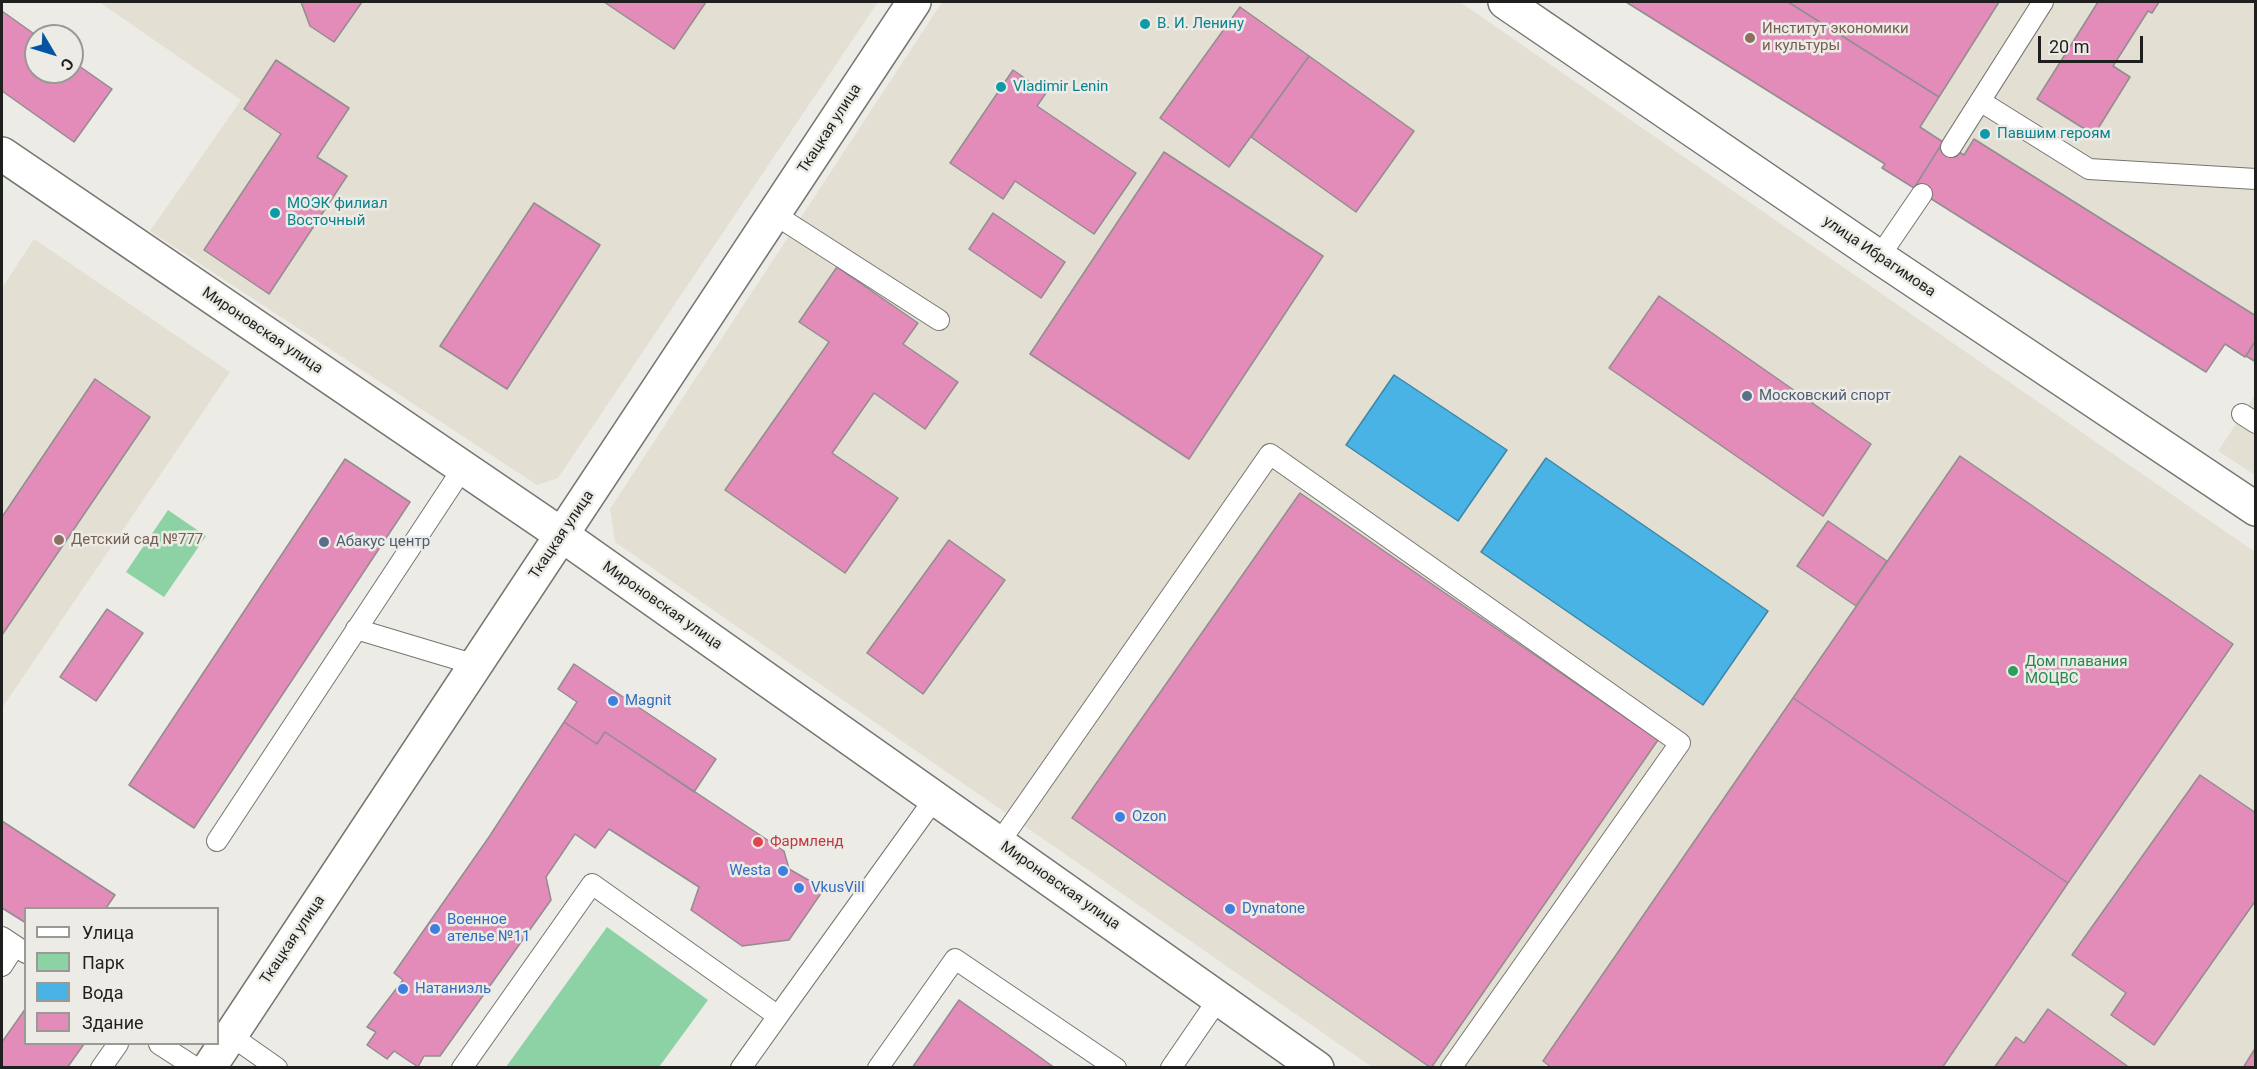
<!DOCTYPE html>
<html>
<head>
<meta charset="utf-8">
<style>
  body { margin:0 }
  #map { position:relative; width:2257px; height:1069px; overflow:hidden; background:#ecebe5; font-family:Roboto,sans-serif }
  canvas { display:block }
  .frame { position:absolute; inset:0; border:3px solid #1f1f1d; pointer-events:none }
  .legend { position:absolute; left:24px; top:907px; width:195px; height:138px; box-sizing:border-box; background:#ecebe5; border:2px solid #9a9995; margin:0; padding:8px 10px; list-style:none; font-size:18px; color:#1f1f1d }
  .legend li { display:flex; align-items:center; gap:12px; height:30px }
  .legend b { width:30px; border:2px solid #9a9995 }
  .north { position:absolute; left:24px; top:24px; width:60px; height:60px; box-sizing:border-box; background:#ecebe5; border:2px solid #9a9995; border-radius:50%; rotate:128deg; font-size:16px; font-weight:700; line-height:24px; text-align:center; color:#1f1f1d }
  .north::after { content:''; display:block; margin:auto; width:21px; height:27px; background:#0554a3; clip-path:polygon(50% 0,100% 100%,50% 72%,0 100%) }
  .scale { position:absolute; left:2038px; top:36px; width:105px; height:27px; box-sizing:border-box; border:3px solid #1f1f1d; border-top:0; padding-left:8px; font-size:18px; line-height:21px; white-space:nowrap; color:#1f1f1d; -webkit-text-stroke:4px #ecebe5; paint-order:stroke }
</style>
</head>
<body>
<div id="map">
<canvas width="2257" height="1069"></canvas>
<div class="frame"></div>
<ul class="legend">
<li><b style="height:8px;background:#fff"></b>Улица</li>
<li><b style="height:16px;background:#8cd2a4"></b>Парк</li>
<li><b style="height:16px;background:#48b3e4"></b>Вода</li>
<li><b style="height:16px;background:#e38cb9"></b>Здание</li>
</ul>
<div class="north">С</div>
<div class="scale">20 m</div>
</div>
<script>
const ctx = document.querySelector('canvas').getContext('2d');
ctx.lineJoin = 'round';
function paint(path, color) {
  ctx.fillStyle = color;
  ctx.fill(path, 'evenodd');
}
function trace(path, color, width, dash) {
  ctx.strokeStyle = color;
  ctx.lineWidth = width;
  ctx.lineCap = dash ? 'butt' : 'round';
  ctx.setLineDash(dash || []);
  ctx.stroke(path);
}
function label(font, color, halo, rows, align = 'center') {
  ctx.font = font + ' Roboto,sans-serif';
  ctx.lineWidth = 5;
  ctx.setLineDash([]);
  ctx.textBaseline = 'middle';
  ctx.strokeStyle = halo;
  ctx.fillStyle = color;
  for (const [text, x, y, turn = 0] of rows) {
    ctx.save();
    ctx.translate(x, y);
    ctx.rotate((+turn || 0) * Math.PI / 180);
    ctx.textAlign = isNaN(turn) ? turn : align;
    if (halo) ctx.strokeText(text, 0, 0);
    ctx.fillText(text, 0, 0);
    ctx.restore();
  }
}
paint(new Path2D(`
  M99,2H878L558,478L537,485L150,231L241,100Z
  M942,2H1460L2255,552V1067H1372L615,542L610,509Z
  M1626,2H2255V362L2225,344L2206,372L1882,168L1884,164Z
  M34,239L230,372L2,708V288Z
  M2255,395V475L2218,451Z`), '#e3e0d3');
paint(new Path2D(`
  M168,510L206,536L164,597L126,572Z
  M607,927L708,1000L659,1067H506Z`), '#8cd2a4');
const water = new Path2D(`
  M1394,375L1507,450L1458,521L1346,445Z
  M1546,458L1768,611L1703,705L1481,552Z`);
paint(water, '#48b3e4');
trace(water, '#3c87a8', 1.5);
const building = new Path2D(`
  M301,2H362L334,42L310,26Z
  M604,2H706L674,49Z
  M1626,2H1788L1939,97L1920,127L1943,142L1914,188L1882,168L1885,164Z
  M1788,2H1999L1939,97Z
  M2098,2H2159L2152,13L2148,11L2113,66L2130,77L2094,135L2037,99Z
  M1240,7L1309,56L1229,167L1160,118Z
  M2,11L37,36L36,72H72V61L112,89L74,142L2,91Z
  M1309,56L1414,131L1356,212L1251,137Z
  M276,60L349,108L317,157L347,176L269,294L204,250L281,134L244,109Z
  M1013,70L1046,93L1037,106L1136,173L1094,234L1015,181L1003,199L950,163Z
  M1974,139L2256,316V340L2245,357L2225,344L2206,372L1914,188L1943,142L1964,155Z
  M1164,152L1323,256L1189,459L1030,354Z
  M534,203L600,245L507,389L440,346Z
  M993,213L1065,262L1041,298L969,249Z
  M837,267L918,323L903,344L958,382L925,429L874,393L832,453L898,498L845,573L725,490L829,342L799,322Z
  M1659,296L1871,444L1823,516L1609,368Z
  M2256,340V362L2246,356Z
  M95,379L150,417L2,635V517Z
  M1960,456L2233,644L2068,883L1793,698Z
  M345,459L410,502L194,828L129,785Z
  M1300,493L1658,740L1431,1068L1072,818Z
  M1828,521L1887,561L1856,606L1797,566Z
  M949,540L1005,580L923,694L867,653Z
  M107,609L143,633L96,701L60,677Z
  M574,664L716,759L694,792L605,732L597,744L564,722L577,702L558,689Z
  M1793,698L2068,883L1942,1068H1552L1543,1061Z
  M564,722L597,744L605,732L784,851L789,869L824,889L789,940L742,946L691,910L699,887L609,829L595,848L575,834L546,877L551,900L440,1056H424L418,1067L394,1051L387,1059L367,1045L376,1032L367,1027L403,980L394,973L489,837Z
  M2200,775L2256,813V900L2154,1045L2111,1015L2126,993L2072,955Z
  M2,821L115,895L106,908H26V923L2,908Z
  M959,1000L1030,1050L1055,1068H912Z
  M26,1008V1044H84L67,1068H2V1042Z
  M2048,1009L2130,1068H1994L2016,1037L2024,1043Z
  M2254,1050L2256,1068H2243Z`);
paint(building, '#e38cb9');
trace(building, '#928d8f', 1.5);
const service = new Path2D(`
  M1980,101L2089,169L2256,179
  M1951,147L2043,2
  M774,214L939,320
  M1879,257L1922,194
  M2242,414L2256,423
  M356,629L476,665
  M217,841L463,468
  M999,843L1270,454L1680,743L1451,1068
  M2,937L26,953
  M2,966L15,946
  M230,1035L277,1068
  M159,1044L196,1068
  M101,1068L118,1044
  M462,1068L592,884L778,1016L935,798
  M741,1068L778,1016
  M878,1068L955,959L1116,1068
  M1171,1068L1219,998`);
const minor = new Path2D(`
  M1505,2L1879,257L2256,509
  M2,154L562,535L1317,1068`);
const tertiary = new Path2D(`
  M209,1068L914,2`);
trace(service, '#767570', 22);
trace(minor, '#767570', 36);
trace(tertiary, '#767570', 36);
trace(service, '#fff', 20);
trace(minor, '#fff', 33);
trace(tertiary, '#fff', 33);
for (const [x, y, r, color] of [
  [1145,24,6,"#0f9aa8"],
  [1750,38,6,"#8d6e63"],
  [1001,87,6,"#0f9aa8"],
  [1985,134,6,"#0f9aa8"],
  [275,213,6,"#0f9aa8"],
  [1747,396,6,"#5c6f8a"],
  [59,540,6,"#8d6e63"],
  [324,542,6,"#5c6f8a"],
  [2013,671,6,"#2e9e5b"],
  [613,701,6,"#3f7fe0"],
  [1120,817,6,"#3f7fe0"],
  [758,842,6,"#e0444e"],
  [783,871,6,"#3f7fe0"],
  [799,888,6,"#3f7fe0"],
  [1230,909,6,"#3f7fe0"],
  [435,929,6,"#3f7fe0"],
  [403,989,6,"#3f7fe0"]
]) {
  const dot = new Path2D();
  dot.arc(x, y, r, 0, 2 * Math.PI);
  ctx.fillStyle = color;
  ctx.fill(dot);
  trace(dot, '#ecebe5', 2);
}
label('15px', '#0d838f', '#ecebe5', [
  ["В. И. Ленину",1157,24],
  ["Vladimir Lenin",1013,87],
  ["Павшим героям",1997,134],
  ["МОЭК филиал",287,204],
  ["Восточный",287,221]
], 'left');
label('15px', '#785e54', '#ecebe5', [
  ["Институт экономики",1762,29],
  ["и культуры",1762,46],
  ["Детский сад №777",71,540]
], 'left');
label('15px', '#1f1f1d', '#ecebe5', [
  ["Ткацкая улица",830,129,-57],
  ["улица Ибрагимова",1879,257,34],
  ["Мироновская улица",262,331,34],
  ["Ткацкая улица",562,535,-56],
  ["Мироновская улица",662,606,35],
  ["Мироновская улица",1060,886,35],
  ["Ткацкая улица",293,940,-56]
]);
label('15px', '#4e5e75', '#ecebe5', [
  ["Московский спорт",1759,396],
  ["Абакус центр",336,542]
], 'left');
label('15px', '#27864d', '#ecebe5', [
  ["Дом плавания",2025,662],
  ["МОЦВС",2025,679]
], 'left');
label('15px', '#366cbe', '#ecebe5', [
  ["Magnit",625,701],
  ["Ozon",1132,817],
  ["Westa",771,871,"right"],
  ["VkusVill",811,888],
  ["Dynatone",1242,909],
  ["Военное",447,920],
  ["ателье №11",447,937],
  ["Натаниэль",415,989]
], 'left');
label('15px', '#be3a42', '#ecebe5', [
  ["Фармленд",770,842]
], 'left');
</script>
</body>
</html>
